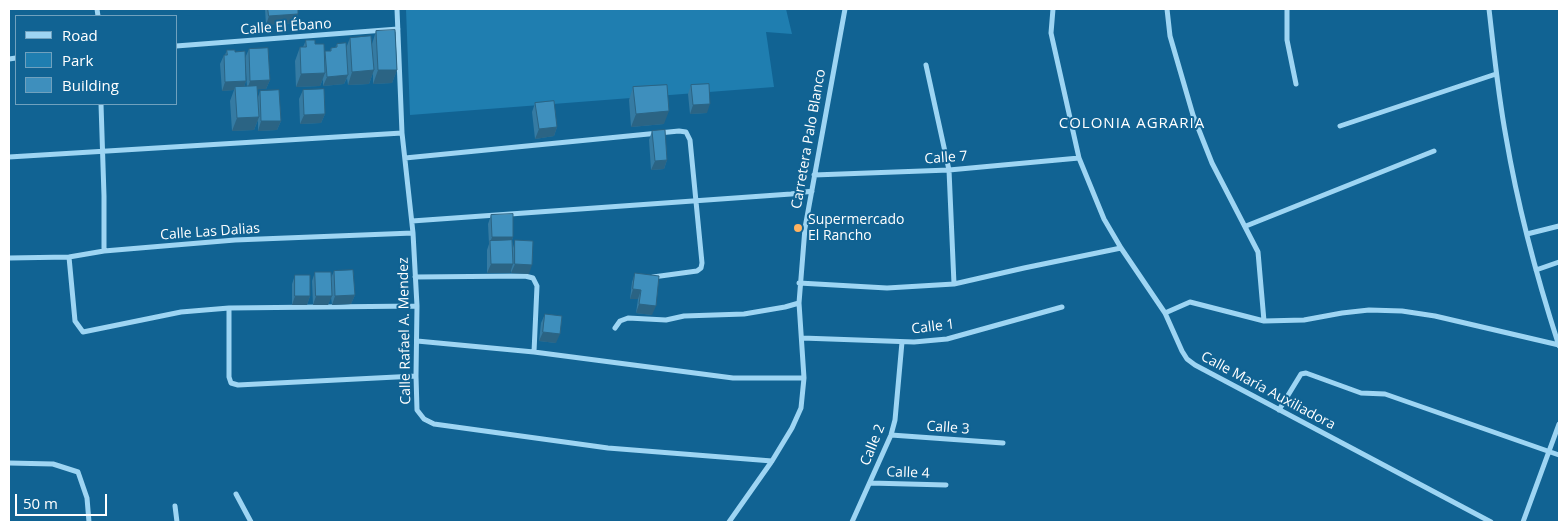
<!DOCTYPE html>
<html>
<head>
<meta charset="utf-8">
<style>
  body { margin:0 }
  #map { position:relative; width:1568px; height:531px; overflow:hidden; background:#116393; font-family:"Open Sans",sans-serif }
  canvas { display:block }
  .frame { position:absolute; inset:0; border:10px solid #fff; pointer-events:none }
  .legend { position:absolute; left:15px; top:15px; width:162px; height:90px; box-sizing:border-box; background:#116393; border:1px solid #70a1be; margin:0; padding:6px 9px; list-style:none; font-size:15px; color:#fff }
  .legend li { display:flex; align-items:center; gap:10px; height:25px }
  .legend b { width:25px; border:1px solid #70a1be }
  .scale { position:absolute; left:15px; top:494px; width:92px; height:22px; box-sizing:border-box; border:2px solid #fff; border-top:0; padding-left:6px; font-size:15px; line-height:18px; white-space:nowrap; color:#fff; -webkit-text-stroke:4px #116393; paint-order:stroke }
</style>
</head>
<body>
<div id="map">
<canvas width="1568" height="531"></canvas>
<div class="frame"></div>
<ul class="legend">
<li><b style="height:6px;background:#9ed5f3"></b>Road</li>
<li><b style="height:14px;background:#1f7eb0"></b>Park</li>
<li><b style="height:14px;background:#3e8fbd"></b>Building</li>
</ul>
<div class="scale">50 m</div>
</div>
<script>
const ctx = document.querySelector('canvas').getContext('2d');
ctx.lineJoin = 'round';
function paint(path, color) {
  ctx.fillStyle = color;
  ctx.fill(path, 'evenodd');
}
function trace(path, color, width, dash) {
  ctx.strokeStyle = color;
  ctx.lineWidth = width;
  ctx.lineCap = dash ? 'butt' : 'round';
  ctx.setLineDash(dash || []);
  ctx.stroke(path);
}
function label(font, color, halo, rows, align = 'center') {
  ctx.font = font + ' "Open Sans",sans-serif';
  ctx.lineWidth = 4;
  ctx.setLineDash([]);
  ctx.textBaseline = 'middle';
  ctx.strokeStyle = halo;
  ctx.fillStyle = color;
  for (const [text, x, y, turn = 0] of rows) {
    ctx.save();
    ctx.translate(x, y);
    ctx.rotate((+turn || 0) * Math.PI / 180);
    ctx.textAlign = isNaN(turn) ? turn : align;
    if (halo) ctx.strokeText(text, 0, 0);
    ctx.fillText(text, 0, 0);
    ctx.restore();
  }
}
paint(new Path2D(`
  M406,9H786L792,34L766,32L774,87L410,115Z`), '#1f7eb0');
trace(new Path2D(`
  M97,9L98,16
  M397,9L402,133L413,233L417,306L416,376L417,410L424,419L434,424L608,448L772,461
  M1053,9L1051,33L1079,158L1104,219L1121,248L1165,313L1182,351L1187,359L1195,365L1491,522
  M1167,9L1170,36L1193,115L1212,163L1258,252L1264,321
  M1287,9V40L1296,84
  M1489,9C1494,52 1498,94 1506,137C1518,208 1537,278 1559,346
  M176,46L398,29
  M9,59L16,58
  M926,65L949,170L954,284
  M101,104L104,196V251
  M1340,126L1496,74
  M9,157L402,133
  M405,158L679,131L686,132L690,140L702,263L701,268L697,271L653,277
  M814,175L949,170L1079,158
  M412,221L791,194L812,191
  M1246,226L1434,151
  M1527,234L1559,226
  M69,257L75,321L83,332L181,312L229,308L417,306
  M9,258L69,257L104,251L235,240L413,233
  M1536,270L1559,262
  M415,277L525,276L533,278L537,286L534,352
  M799,283L887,288L954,284L1024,268L1121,248
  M229,308V377L231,383L238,385L416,376
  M1165,313L1190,302L1264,321L1304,320L1342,313L1369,310L1402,311L1435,316L1559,345
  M615,328L620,321L628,318L666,320L684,316L744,314L785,307L799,303
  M802,338L914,342L947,339L1062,307
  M417,341L534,352L733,378H804
  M1279,410L1301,374L1306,373L1361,393L1385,394L1559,455
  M891,435L1003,443
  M9,463L53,464L78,472L87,498L89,522
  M870,483L946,485
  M236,494L251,522
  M175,506L177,522
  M729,522L772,461L792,428L801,408L804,378L799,303L805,228L845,9
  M852,522L891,435L895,420L902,342
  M1523,522L1559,424`), '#9ed5f3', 5);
paint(new Path2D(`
  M265,9H298V14L295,23L266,25Z
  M376,31L397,70L392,83L373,84V73L369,84L348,85L347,78L344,84L323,86V79L320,86L296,87L295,61L300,47H303L306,40L315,44L324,53L325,51H330L331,48H335L337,44L346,48L350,38L372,44Z
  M249,49L270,80L266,89H257L258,97L260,91L281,121L277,130L258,131V120L254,130L232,131L230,101L234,90L222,91L220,64L224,55H225L227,50L246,81L244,87H247L245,58Z
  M691,85L707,113L690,114L688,94Z
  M633,87L664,124L631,127L629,100Z
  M303,90L325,114L321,123L300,124L299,99Z
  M535,103L557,127L554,136L535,139L532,112Z
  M652,131L667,160L664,169L651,170L649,140Z
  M491,215L513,237L512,240L513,248L515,240L529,274L511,273V268L510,273H487V250L489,244L488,224Z
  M334,271L355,295L351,304L332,305L331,297L328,305H313L312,281L315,272L331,278Z
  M635,273L652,315L636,313L638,299H630L632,282Z
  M295,275L310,296L307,305H292V284Z
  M545,314L556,343L539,341L541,323Z`), '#357ba3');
paint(new Path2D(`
  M298,14L295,23L266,25L269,16Z
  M374,70L369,84L348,85L352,72Z
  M378,70H397L392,83L373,84Z
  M325,73L320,86L296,87L301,74Z
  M348,75L344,84L323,86L327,77Z
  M270,80L266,89L247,90L250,81Z
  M246,81L243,90L235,87L234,90L222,91L225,82Z
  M710,104L707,113L690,114L693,105Z
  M669,111L664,124L631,127L636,114Z
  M325,114L321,123L300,124L304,115Z
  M259,117L254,130L232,131L237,118Z
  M261,121H281L277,130L258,131Z
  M557,127L554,136L535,139L539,129Z
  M667,160L664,169L651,170L655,161Z
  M492,237H513L510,246L490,243Z
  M491,264H513L510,273H487Z
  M515,264L532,265L529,274L511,273Z
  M633,289L641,290L638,299H630Z
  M355,295L351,304L332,305L335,296Z
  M295,296H310L307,305H292Z
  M316,296H332L328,305H313Z
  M639,304L656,306L652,315L636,313Z
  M543,332L560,334L556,343L539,341Z`), '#2b6484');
const building = new Path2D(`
  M268,9H298V14L269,16Z
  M395,30L397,70H378L376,31Z
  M371,36L374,70L352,72L350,38Z
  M306,40H315V44H324L325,73L301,74L300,47H306Z
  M346,43L348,75L327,77L325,51H331V48L337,47V44Z
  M268,48L270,80L250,81L249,49Z
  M227,50H235V52L245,51L246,81L225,82L224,55H227Z
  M709,84L710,104L693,105L691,85Z
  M667,85L669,111L636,114L633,87Z
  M257,86L259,117L237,118L235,87Z
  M324,89L325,114L304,115L303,90Z
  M279,90L281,121H261L260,91Z
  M554,101L557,127L539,129L535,103Z
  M665,130L667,160L655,161L652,131Z
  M513,214V237H492L491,215Z
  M512,240L513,264H491L490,241Z
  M515,240L533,241L532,265L515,264Z
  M353,270L355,295L335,296L334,271Z
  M315,272H331L332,296H316Z
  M635,273L659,276L656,306L639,304L641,290L633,289Z
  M295,275H310V296H295Z
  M545,314L562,316L560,334L543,332Z`);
paint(building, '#3e8fbd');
trace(building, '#2b6484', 1);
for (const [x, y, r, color] of [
  [798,228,5,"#ffb260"]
]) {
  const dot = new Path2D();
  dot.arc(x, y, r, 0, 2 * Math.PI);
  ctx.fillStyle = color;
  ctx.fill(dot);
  trace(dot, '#116393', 2);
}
label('14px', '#fff', '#116393', [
  ["Calle El Ébano",286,27,-4],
  ["Carretera Palo Blanco",809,139,-80],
  ["Calle 7",946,158,-4],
  ["Calle Las Dalias",210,232,-4],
  ["Calle 1",933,327,-7],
  ["Calle Rafael A. Mendez",405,331,-91],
  ["Calle María Auxiliadora",1268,391,28],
  ["Calle 3",948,428,4],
  ["Calle 2",873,445,-68],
  ["Calle 4",908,473,2]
]);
label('14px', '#fff', '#116393', [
  ["Supermercado",808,220],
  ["El Rancho",808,236]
], 'left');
ctx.letterSpacing = '1px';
label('15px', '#fff', '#116393', [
  ["COLONIA AGRARIA",1132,124]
]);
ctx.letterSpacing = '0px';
</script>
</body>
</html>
